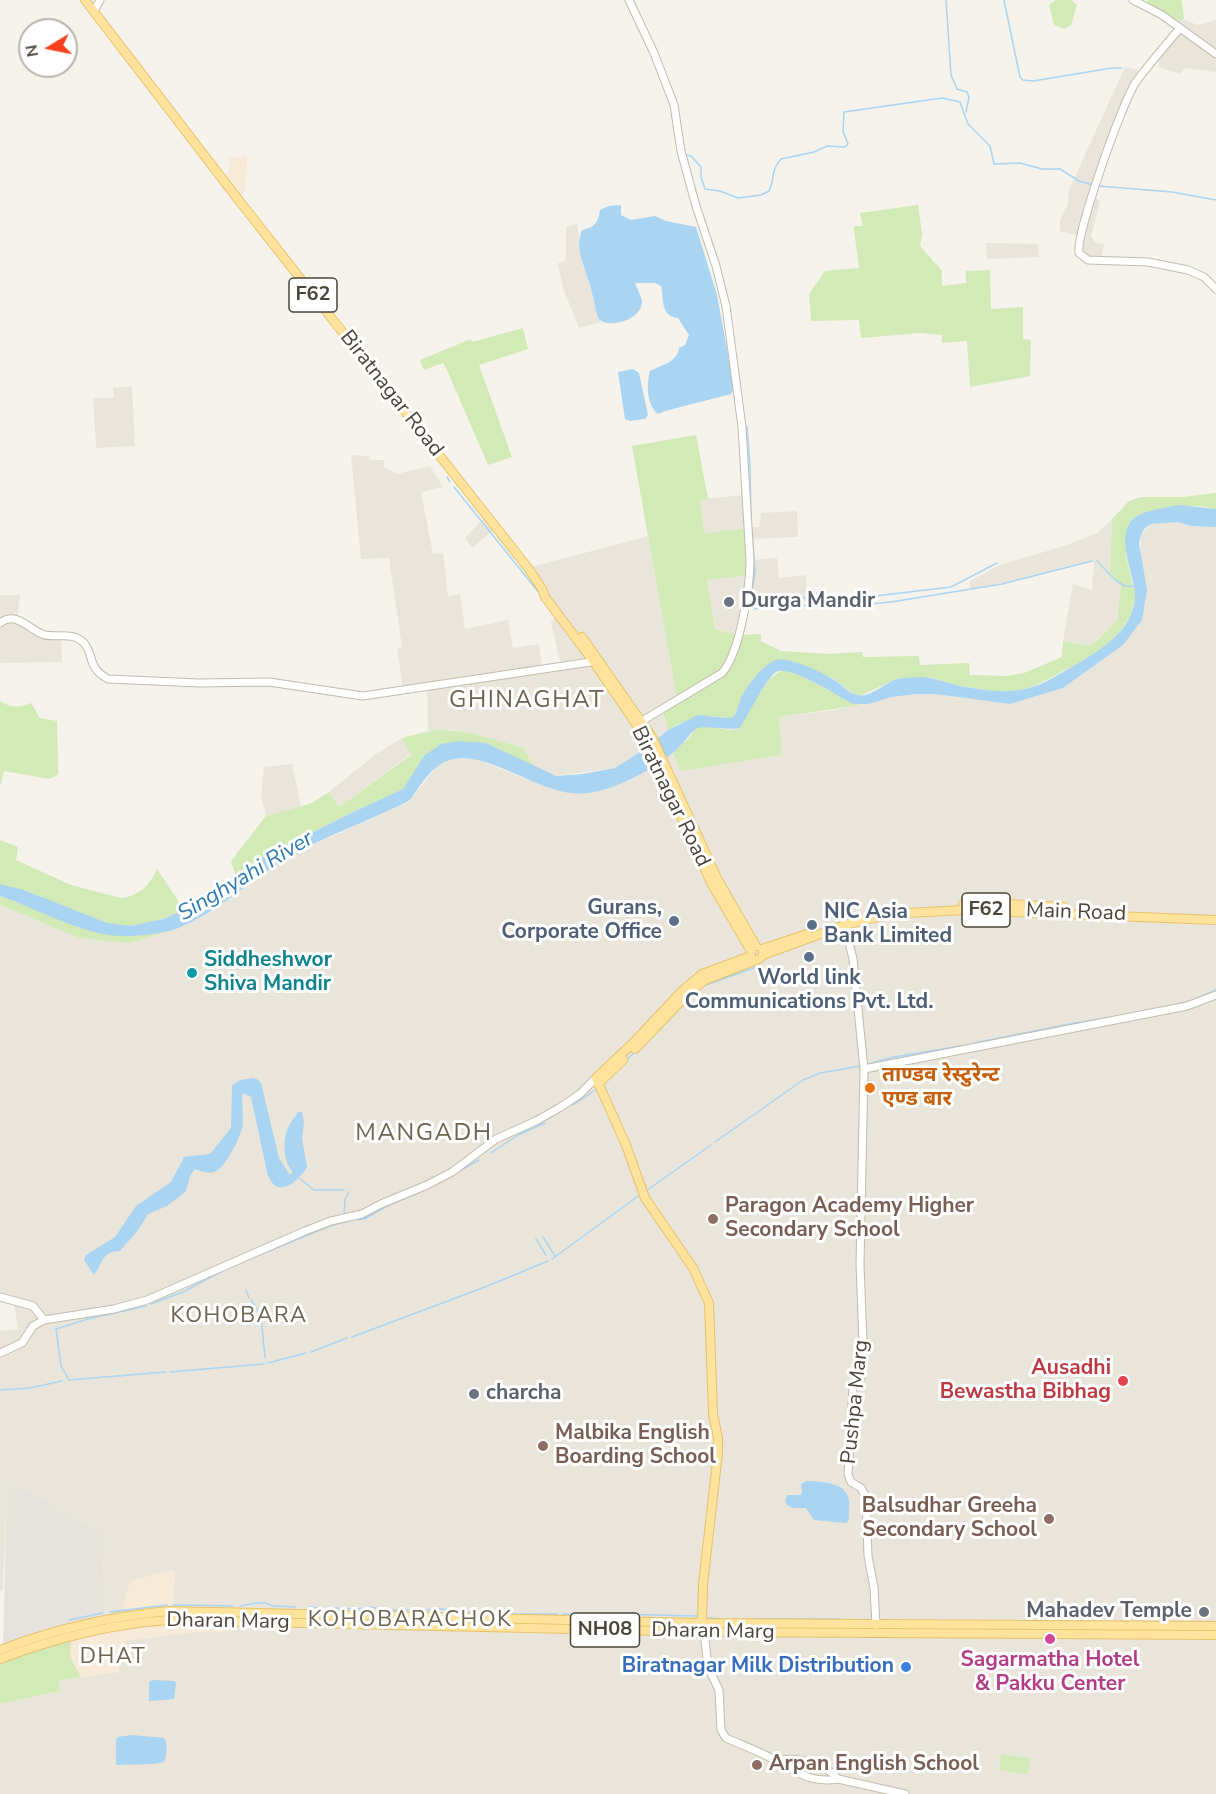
<!DOCTYPE html>
<html>
<head>
<meta charset="utf-8">
<style>
  body { margin:0 }
  #map { position:relative; width:1216px; height:1794px; overflow:hidden; background:#f6f3ec; font-family:"Nunito Sans",sans-serif }
  canvas { display:block }
  .north { position:absolute; left:18px; top:18px; width:60px; height:60px; box-sizing:border-box; background:#fff; border:2px solid #b7b4b0; border-radius:50%; rotate:260deg; font-size:16px; font-weight:700; line-height:24px; text-align:center; color:#4b4439 }
  .north::after { content:''; display:block; margin:auto; width:21px; height:27px; background:#fc3f1d; clip-path:polygon(50% 0,100% 100%,50% 72%,0 100%) }
</style>
</head>
<body>
<div id="map">
<canvas width="1216" height="1794"></canvas>
<div class="north">N</div>
</div>
<script>
const ctx = document.querySelector('canvas').getContext('2d');
ctx.lineJoin = 'round';
function paint(path, color) {
  ctx.fillStyle = color;
  ctx.fill(path, 'evenodd');
}
function trace(path, color, width, dash) {
  ctx.strokeStyle = color;
  ctx.lineWidth = width;
  ctx.lineCap = dash ? 'butt' : 'round';
  ctx.setLineDash(dash || []);
  ctx.stroke(path);
}
function label(font, color, halo, rows, align = 'center') {
  ctx.font = font + ' "Nunito Sans","Noto Sans Devanagari",sans-serif';
  ctx.lineWidth = 6;
  ctx.setLineDash([]);
  ctx.textBaseline = 'middle';
  ctx.strokeStyle = halo;
  ctx.fillStyle = color;
  for (const [text, x, y, turn = 0] of rows) {
    ctx.save();
    ctx.translate(x, y);
    ctx.rotate((+turn || 0) * Math.PI / 180);
    ctx.textAlign = isNaN(turn) ? turn : align;
    if (halo) ctx.strokeText(text, 0, 0);
    ctx.fillText(text, 0, 0);
    ctx.restore();
  }
}
paint(new Path2D(`
  M1184,19L1197,25L1216,20V72L1185,68L1180,74L1158,67L1162,46L1175,28L1174,21Z
  M1125,67L1138,70L1116,120L1090,193L1100,201L1091,237L1093,238L1094,242L1104,244L1101,258L1085,257L1080,251L1083,237L1060,231V221L1068,204L1069,190Z
  M577,224L583,266L590,283L598,318L601,322L579,328L563,288L558,263L564,262L566,258V227Z
  M986,243L1038,244L1039,257L987,259Z
  M132,386L135,446L96,448L93,398H114L113,388Z
  M351,455L369,456L370,460H384V467L397,474L430,466L443,487L421,492L433,554L443,553L448,596L460,594L465,629L508,620L513,648L539,644L542,669L561,666L551,622L560,609L528,568L648,536L677,699L662,709L668,730L646,748L615,768L556,776L533,766L524,748L454,730L438,729L428,731L427,687L403,690L397,648L402,647L389,558L361,559Z
  M746,495L748,528L760,527L761,513L797,511L798,537L749,539L748,528L704,533L700,499Z
  M487,515L497,527L472,548L465,538Z
  M1112,519L1110,573L1121,585L1117,621L1091,646L1063,641L1073,584L1092,590L1094,563L1092,561L1002,584L970,589V581L1000,565L1067,545L1097,533Z
  M1163,522H1177L1191,526L1216,527V1794H0V1704L60,1691L58,1680L118,1672L124,1641L192,1632H222L173,1605L175,1571H168L131,1581L121,1616L105,1618L106,1598L103,1569L105,1537L101,1532L15,1486H7L3,1590H0V1331L18,1329L14,1304L0,1301V905L79,938L182,927L297,852L409,802L437,766L454,759H476L528,780L630,781L673,753L681,770L782,755L779,717L835,710L892,697L916,694H935L1010,704L1063,688L1123,645L1140,556L1141,535L1151,524Z
  M777,558L779,578L806,575L807,601L745,604L738,635L715,629L707,580L750,575V560Z
  M0,595H20L17,619L44,635L61,636L62,662L0,663Z
  M402,738L411,754L339,807L329,792L376,754Z
  M292,764L301,807L266,816L261,795L264,767Z`), '#eae5da');
paint(new Path2D(`
  M247,156L246,182L242,199L224,176L229,172V158Z
  M168,1571H175L173,1605H220L223,1632H192L125,1641L118,1672L81,1677L70,1657L72,1626L121,1616L130,1581Z`), '#f7ead8');
paint(new Path2D(`
  M7,1486H15L39,1498L101,1532L105,1537L103,1569L106,1598L105,1618L3,1649Z`), '#e6e2dd');
paint(new Path2D(`
  M1056,0H1071L1077,5L1071,25L1065,29L1054,25L1049,5Z
  M1148,0H1182L1184,19L1174,21L1146,4Z
  M918,205L922,234L920,246L942,271V286L966,283V271L990,270L991,309L1023,307V339L1031,340L1030,376L970,387L967,341L942,343V335L920,333L861,338L859,320L811,321L809,294L825,271L859,268L854,230V226H863L860,213Z
  M523,328L528,349L479,365L512,457L488,465L447,370L443,363L424,370L420,360L471,339L472,342Z
  M696,435L708,499L700,500L704,533L748,528L750,575L707,580L715,629L738,635L761,634V641L781,651L829,654L862,652L863,657L919,656L920,665L969,663L970,675L1007,676L1024,673L1062,657L1063,641L1091,646L1117,621L1121,585L1110,573L1112,519L1128,502L1134,499L1142,497H1183L1216,493V509C1187,502 1160,507 1133,518L1126,555L1135,595L1131,615L1120,632L1104,647L1082,661L1033,687L1010,692L992,691L955,685L930,677L894,680L862,695H855L834,679L811,670L764,668L750,685L733,717C724,719 717,716 709,716C694,716 680,723 668,730L662,708L677,699L632,446Z
  M784,670L796,673L853,703L861,705L779,717L782,755L681,771L673,753L687,740L696,728L704,726L730,730L740,728C749,712 766,674 784,670Z
  M0,701C12,708 18,708 31,703L40,718L57,721L58,774L50,779L4,771L0,787Z
  M438,729L471,733L524,748L533,766L486,743L424,756L403,789L349,814L263,857L236,877L231,861L266,816L310,804L329,792L339,807L411,755L402,738Z
  M0,840L18,847L16,860L71,885L121,898C138,897 150,885 157,869L185,911C168,917 150,924 131,926C95,928 59,903 27,891C18,888 9,888 0,884Z
  M0,896L29,906L81,928L139,936L182,927L129,943L79,938L0,905Z
  M72,1626L70,1657L81,1677L59,1680L60,1691L0,1704V1650Z
  M1001,1754L1030,1758L1028,1774L999,1770Z`), '#d2eab5');
paint(new Path2D(`
  M621,205V215L631,220L655,216L666,221L696,227L717,295L734,388L731,394L665,411L658,414C647,405 646,385 650,371C661,365 677,363 679,348L685,345L689,335L678,318C660,316 664,299 661,286L655,283H635C637,288 641,296 642,301C643,320 607,330 598,318C595,307 593,296 590,285C585,267 574,248 582,230C595,227 598,223 600,210L609,206Z
  M633,369L639,373L648,415L645,419L630,421L625,419L618,372Z
  M1180,505L1216,509V527L1191,526L1177,522L1151,524L1145,528L1141,535L1139,543L1147,590L1142,620L1123,645L1063,688L1010,704L935,694H916L892,697L868,704H853C839,697 789,664 776,672C765,680 748,715 740,728C727,731 702,724 696,729C689,734 682,746 674,752C650,771 619,788 589,793C546,800 494,752 454,759C437,762 426,777 417,790C413,795 411,801 405,803C370,820 332,834 297,852C259,873 222,909 183,926C168,933 137,937 120,936C83,935 36,908 0,896V884L24,890L107,923L131,926L163,919L206,901L263,857L349,814L403,789L424,756L441,744L459,741L486,743L556,776L582,774L615,768L646,748L668,730L698,715L726,718L733,717C738,710 739,703 742,696C749,684 762,665 776,660C786,655 824,673 834,680C842,684 848,693 857,695C869,698 883,685 894,680C902,677 912,678 921,677C933,677 944,682 956,685C981,690 1008,695 1032,687C1044,684 1055,676 1065,671C1093,654 1136,633 1135,594C1134,574 1115,537 1133,519C1141,511 1168,507 1180,505Z
  M253,1078L257,1079L261,1083L279,1158L289,1174H292V1171C283,1160 282,1138 290,1124C292,1120 296,1116 298,1112H302L304,1122L302,1138L307,1167C302,1176 285,1194 274,1185C273,1184 269,1177 268,1176L251,1097L244,1093L242,1095C242,1104 243,1114 243,1124C242,1135 225,1169 214,1172C208,1174 202,1171 195,1169L190,1176L186,1191L167,1206L148,1214L139,1229L120,1251C102,1251 103,1263 94,1275L84,1260L86,1255L115,1237L136,1206L171,1182L184,1157L210,1154L231,1128L232,1086L240,1080Z
  M807,1481C822,1482 846,1482 849,1500C850,1506 848,1513 849,1520L846,1523L814,1520L806,1508C798,1508 790,1510 785,1502L787,1495H801L802,1492L801,1484Z
  M153,1680L174,1681L176,1683L174,1699L149,1701V1682Z
  M131,1735L164,1738C168,1744 167,1755 164,1762L154,1764L116,1765V1739L118,1737Z`), '#a9d4f2');
trace(new Path2D(`
  M625,0L629,7
  M946,0L951,75L957,89L967,92L969,97L966,112
  M1004,0L1020,77L1023,80L1033,81L1112,68H1122
  M686,155L691,156L701,167V177L705,189L720,191L738,198L761,195L769,191C775,180 770,171 781,159L814,152L827,146L845,147L848,144L843,131L844,112L942,98L960,102L968,124L990,146L994,164L1020,163L1042,169H1060L1079,181L1093,185
  M1098,186L1172,192L1216,200
  M747,426L750,465L751,518
  M447,477L450,482
  M454,487L540,594
  M742,487L745,530
  M752,531L755,573L750,600L769,601L786,594L795,598H806L817,594L836,598H858L951,587L997,563
  M1097,561C1107,570 1119,590 1134,586
  M749,609L813,605H860L891,602L1002,584L1092,561
  M706,985L759,966
  M1189,1002L1216,990
  M1175,1005L1181,1003
  M974,1043L1075,1023L1120,1016
  M626,1060L634,1053
  M868,1064L894,1057L967,1045
  M573,1105L597,1089
  M715,1142L803,1080L820,1073L861,1066
  M491,1153L518,1135L545,1123
  M299,1178L314,1190H344
  M429,1188L479,1160
  M646,1191L711,1145
  M344,1214L345,1199L349,1192
  M358,1220L366,1218L387,1206L420,1192
  M543,1237L555,1256
  M536,1239L546,1255
  M259,1255L330,1226L352,1220
  M552,1259L641,1194
  M246,1290L249,1298
  M251,1300L261,1316L265,1358
  M151,1304L183,1292L224,1270
  M146,1306L88,1319L56,1329L61,1366L69,1380L166,1372
  M352,1337L485,1287L548,1261
  M311,1352L347,1338
  M268,1363L306,1353
  M170,1372L264,1364
  M0,1390L30,1388L62,1381
  M173,1605L233,1606
  M241,1606L256,1603H266L273,1606L295,1607
  M310,1607L323,1608
  M330,1608L357,1609L372,1607L382,1610H408
  M417,1611L442,1609L473,1613
  M110,1612L167,1605
  M479,1613L516,1614
  M520,1614H558
  M563,1614H605
  M611,1614L698,1616
  M709,1618L721,1619
  M752,1619H840
  M69,1620L103,1613`), '#a9d4f2', 1.5);
const tertiary = new Path2D(`
  M629,0L654,53L674,105L681,151L696,206L716,266L726,306L742,427L750,560C750,587 740,653 722,673L642,721
  M1133,0L1162,15L1216,54
  M94,11L100,0
  M1180,28C1165,46 1149,64 1136,82C1123,100 1075,236 1079,253L1088,260L1148,262L1188,270L1204,277L1216,289
  M0,623C15,611 28,628 42,634C54,639 72,631 83,642C95,654 86,667 108,679L199,683L269,682L363,696L597,661
  M844,921L853,959L864,1069L860,1264L863,1343L862,1373L860,1380L853,1387L848,1474L851,1482L861,1488L866,1497L868,1556L874,1588L876,1625
  M864,1069L1187,1006L1216,995
  M0,1297L33,1306L44,1320
  M0,1353L22,1343L33,1326L44,1320L114,1309L147,1300L305,1231L331,1221L362,1214L381,1204L427,1185L452,1172L496,1139L536,1121L559,1108L580,1094L596,1078
  M704,1632L708,1667L719,1690L721,1730L726,1738C742,1745 758,1751 773,1759C797,1771 809,1784 838,1779L905,1794
  M776,1761C796,1756 825,1763 838,1779`);
const primary = new Path2D(`
  M85,0L237,198L528,568L542,589L545,597L593,661L647,740L711,883L751,951
  M582,637L652,737L718,880L756,946
  M963,904H1008L1064,907
  M762,949L807,934
  M763,955L845,925L885,915L908,913L963,910L1216,920
  M635,1049L687,995L705,980L759,959L763,955V951
  M598,1084L623,1060
  M703,1629L702,1623L703,1584L718,1453V1438L713,1414L709,1303L693,1268L645,1198L626,1145L596,1078L633,1043L683,990L702,974L751,956
  M0,1650C55,1629 111,1616 169,1611L702,1623L1216,1626
  M0,1659C55,1638 110,1624 169,1620L707,1632L1216,1635`);
trace(tertiary, '#c2bbae', 9);
trace(primary, '#e6c16a', 10);
trace(tertiary, '#fff', 7);
trace(primary, '#ffe39c', 8);
for (const [x, y, r, color] of [
  [729,602,6,"#6b7280"],
  [674,921,6,"#5c6f8a"],
  [812,925,6,"#5c6f8a"],
  [809,957,6,"#5c6f8a"],
  [192,973,6,"#0f9aa8"],
  [870,1088,6,"#e8710a"],
  [713,1219,6,"#8d6e63"],
  [1123,1381,6,"#e0444e"],
  [474,1394,6,"#6b7280"],
  [543,1446,6,"#8d6e63"],
  [1049,1519,6,"#8d6e63"],
  [1204,1612,6,"#6b7280"],
  [1050,1639,6,"#d1479c"],
  [906,1667,6,"#3f7fe0"],
  [757,1765,6,"#8d6e63"]
]) {
  const dot = new Path2D();
  dot.arc(x, y, r, 0, 2 * Math.PI);
  ctx.fillStyle = color;
  ctx.fill(dot);
  trace(dot, '#fff', 2);
}
for (const [x, y, w] of [
  [313,295,48],
  [986,910,48],
  [605,1630,69]
]) {
  const box = new Path2D();
  box.roundRect(x - w / 2, y - 17, w, 34, 4.5);
  ctx.fillStyle = '#fff';
  ctx.fill(box);
  trace(box, '#4b4439', 1.5);
}
label('bold 20px', '#4b4439', null, [
  ["F62",313,295],
  ["F62",986,910],
  ["NH08",605,1630]
]);
label('21px', '#4b4439', '#fff', [
  ["Biratnagar Road",391,394,52],
  ["Biratnagar Road",670,797,64],
  ["Main Road",1076,913,2],
  ["Pushpa Marg",856,1402,-84],
  ["Dharan Marg",228,1622,1],
  ["Dharan Marg",713,1632,1]
]);
label('bold 21px', '#5b616d', '#fff', [
  ["Durga Mandir",741,602],
  ["charcha",486,1394],
  ["Mahadev Temple",1192,1612,"right"]
], 'left');
label('bold 21px', '#4e5e75', '#fff', [
  ["Gurans,",662,909],
  ["Corporate Office",662,933],
  ["NIC Asia",824,913,"left"],
  ["Bank Limited",824,937,"left"],
  ["World link",809,979,"center"],
  ["Communications Pvt. Ltd.",809,1003,"center"]
], 'right');
label('bold 21px', '#0d838f', '#fff', [
  ["Siddheshwor",204,961],
  ["Shiva Mandir",204,985]
], 'left');
label('bold 21px', '#c56008', '#fff', [
  ["ताण्डव रेस्टुरेन्ट",882,1076],
  ["एण्ड बार",882,1100]
], 'left');
label('bold 21px', '#785e54', '#fff', [
  ["Paragon Academy Higher",725,1207],
  ["Secondary School",725,1231],
  ["Malbika English",555,1434],
  ["Boarding School",555,1458],
  ["Balsudhar Greeha",1037,1507,"right"],
  ["Secondary School",1037,1531,"right"],
  ["Arpan English School",769,1765]
], 'left');
label('bold 21px', '#be3a42', '#fff', [
  ["Ausadhi",1111,1369],
  ["Bewastha Bibhag",1111,1393]
], 'right');
label('bold 21px', '#b23c85', '#fff', [
  ["Sagarmatha Hotel",1050,1661],
  ["& Pakku Center",1050,1685]
]);
label('bold 21px', '#366cbe', '#fff', [
  ["Biratnagar Milk Distribution",894,1667]
], 'right');
label('italic 22px', '#2e7ab2', '#fff', [
  ["Singhyahi River",246,877,-31]
]);
ctx.letterSpacing = '1.5px';
label('22px', '#6e6250', '#fff', [
  ["KOHOBARA",239,1317],
  ["KOHOBARACHOK",410,1621],
  ["DHAT",113,1658]
]);
ctx.letterSpacing = '0px';
ctx.letterSpacing = '1.5px';
label('24px', '#6e6250', '#fff', [
  ["GHINAGHAT",527,701],
  ["MANGADH",424,1134]
]);
ctx.letterSpacing = '0px';
</script>
</body>
</html>
